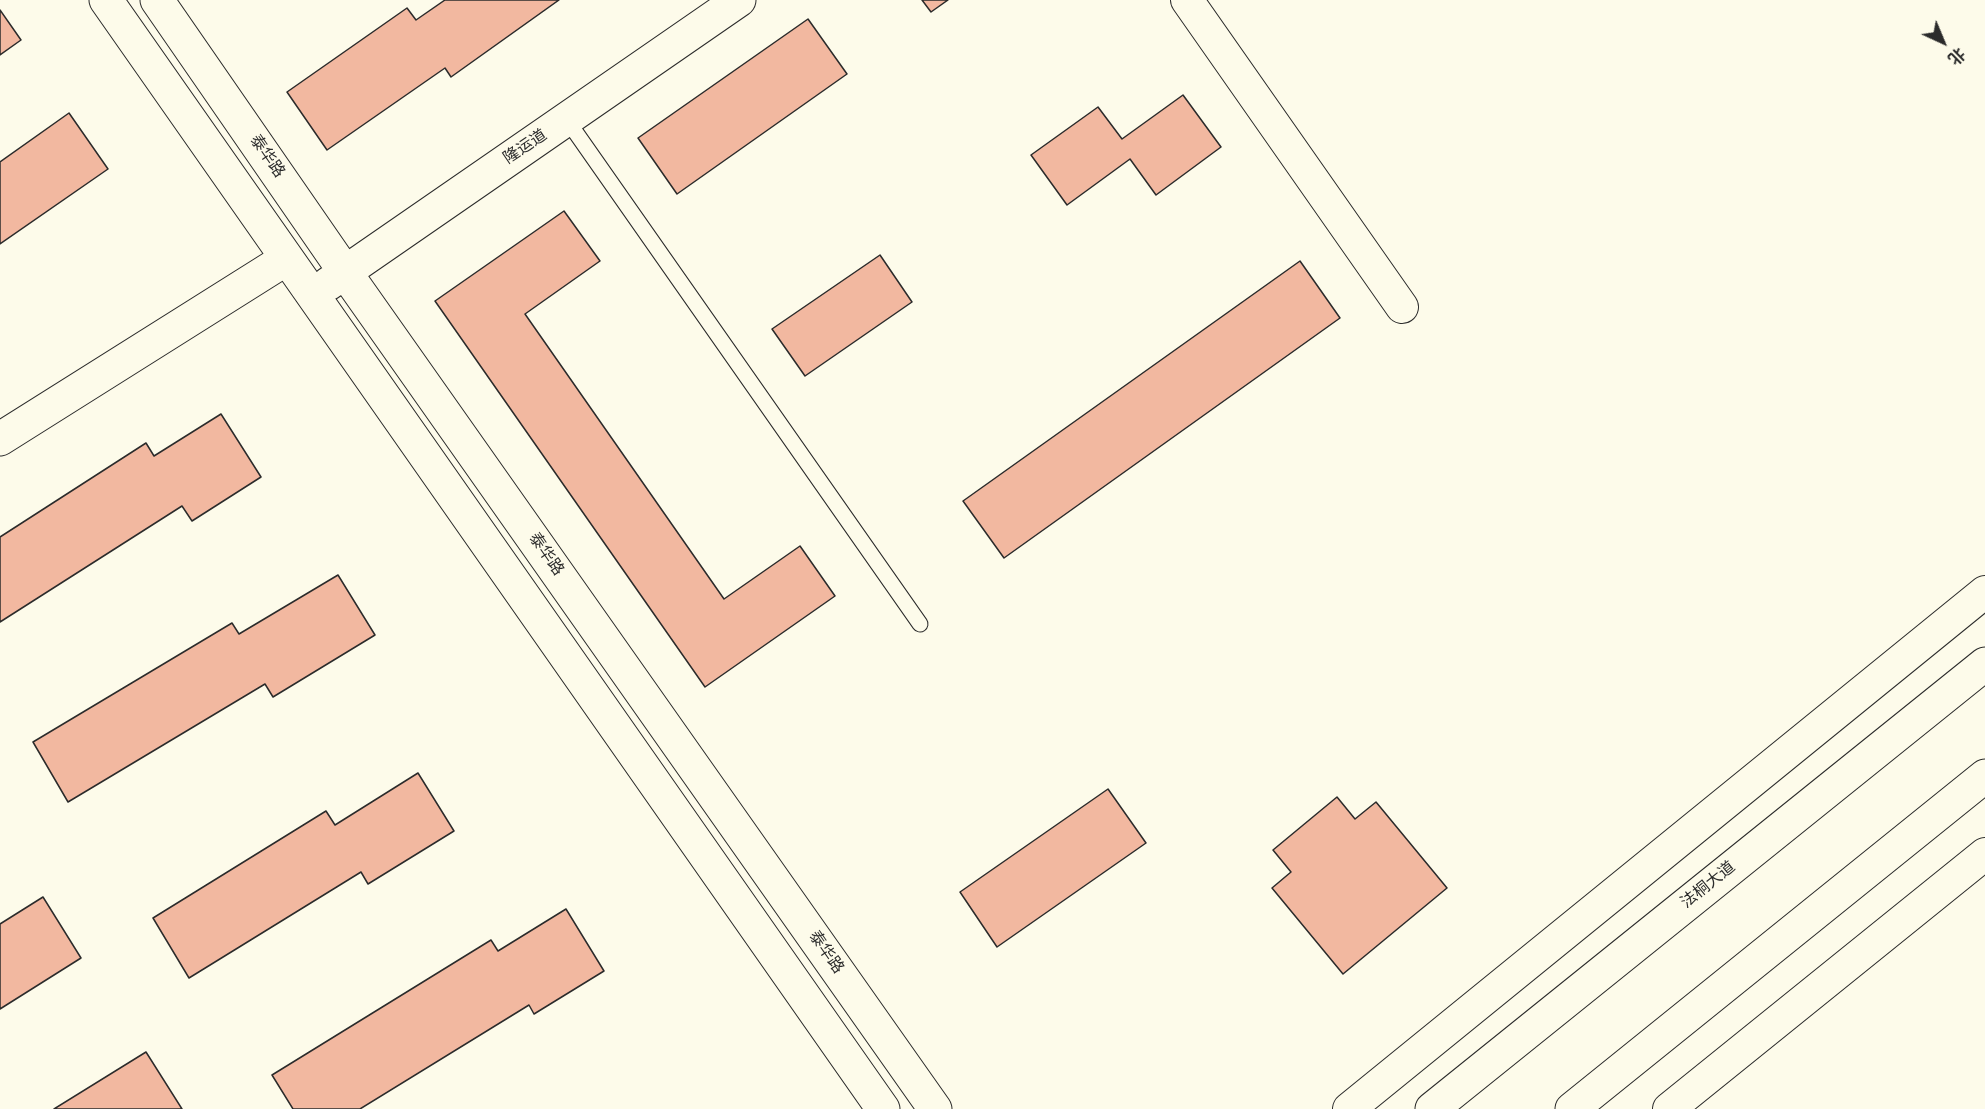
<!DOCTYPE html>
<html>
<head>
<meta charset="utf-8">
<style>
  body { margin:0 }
  #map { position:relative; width:1985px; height:1109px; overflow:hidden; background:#fdfbea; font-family:Overpass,"Noto Sans SC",sans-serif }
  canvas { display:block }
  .north { position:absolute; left:1913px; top:12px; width:60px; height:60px; -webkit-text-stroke:4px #fdfbea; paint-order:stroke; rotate:136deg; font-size:16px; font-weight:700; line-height:24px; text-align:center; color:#2b2b2b }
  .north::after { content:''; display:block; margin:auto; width:21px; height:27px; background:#2b2b2b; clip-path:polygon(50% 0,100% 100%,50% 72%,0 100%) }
</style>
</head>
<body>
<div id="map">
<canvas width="1985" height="1109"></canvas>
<div class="north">北</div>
</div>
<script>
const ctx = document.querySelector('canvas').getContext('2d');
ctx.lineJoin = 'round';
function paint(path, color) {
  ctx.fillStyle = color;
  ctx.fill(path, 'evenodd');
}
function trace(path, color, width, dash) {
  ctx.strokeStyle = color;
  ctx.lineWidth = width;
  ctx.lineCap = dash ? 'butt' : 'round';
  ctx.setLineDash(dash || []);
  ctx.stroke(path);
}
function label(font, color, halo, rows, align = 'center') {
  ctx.font = font + ' Overpass,"Noto Sans SC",sans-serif';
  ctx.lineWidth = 4.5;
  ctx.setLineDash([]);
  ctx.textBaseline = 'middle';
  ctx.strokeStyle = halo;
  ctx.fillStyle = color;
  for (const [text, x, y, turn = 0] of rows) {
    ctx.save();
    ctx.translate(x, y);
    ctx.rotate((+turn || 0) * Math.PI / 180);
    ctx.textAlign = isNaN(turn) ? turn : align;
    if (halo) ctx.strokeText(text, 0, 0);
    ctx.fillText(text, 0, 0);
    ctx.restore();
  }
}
const building = new Path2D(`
  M445,0H559L451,77L445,68L327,150L287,92L407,8L416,20Z
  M922,0H948L931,12Z
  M0,10L21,40L0,55Z
  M808,19L847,74L677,194L638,138Z
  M1183,95L1221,147L1156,195L1130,159L1067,205L1031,155L1098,107L1122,139Z
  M69,113L108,169L0,244V162Z
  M564,211L600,261L525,314L724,599L800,546L835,596L705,687L435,301Z
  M880,255L912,302L805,376L772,329Z
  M1300,261L1340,318L1004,558L963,501Z
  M221,414L261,477L192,521L182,506L0,622V537L146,443L154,456Z
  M338,575L375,635L273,697L265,684L68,802L33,742L232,623L239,634Z
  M418,773L454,831L368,884L361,872L189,978L153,918L326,811L335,825Z
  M1108,789L1146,843L997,947L960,892Z
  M1337,797L1355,819L1376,802L1447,888L1343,974L1272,888L1291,872L1273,850Z
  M43,897L81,958L0,1009V924Z
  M566,909L604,971L534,1014L529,1005L360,1109H293L272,1075L491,940L498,951Z
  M146,1052L182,1109H54Z`);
paint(building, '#f2b8a0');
trace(building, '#2b2b2b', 1.5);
const lane = new Path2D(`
  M567,120L920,624`);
const street = new Path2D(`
  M1187,0L1402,307
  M1349,1109L1985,592
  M1669,1109L1985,854`);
const secondary = new Path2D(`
  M106,0L883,1109
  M157,0L345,272L935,1109
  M328,284L739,0
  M0,439L286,259`);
const primary = new Path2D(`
  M1432,1109L1985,664
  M1572,1109L1985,776`);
trace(lane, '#2b2b2b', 17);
trace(street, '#2b2b2b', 34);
trace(secondary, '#2b2b2b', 35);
trace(primary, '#2b2b2b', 35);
trace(lane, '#fdfbea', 15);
trace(street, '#fdfbea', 32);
trace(secondary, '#fdfbea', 33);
trace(primary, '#fdfbea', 33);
label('16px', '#2b2b2b', '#fdfbea', [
  ["隆运道",526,148,-34],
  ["泰华路",266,157,55],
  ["泰华路",545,555,55],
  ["法桐大道",1709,886,-39],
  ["泰华路",825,953,55]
]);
</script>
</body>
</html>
